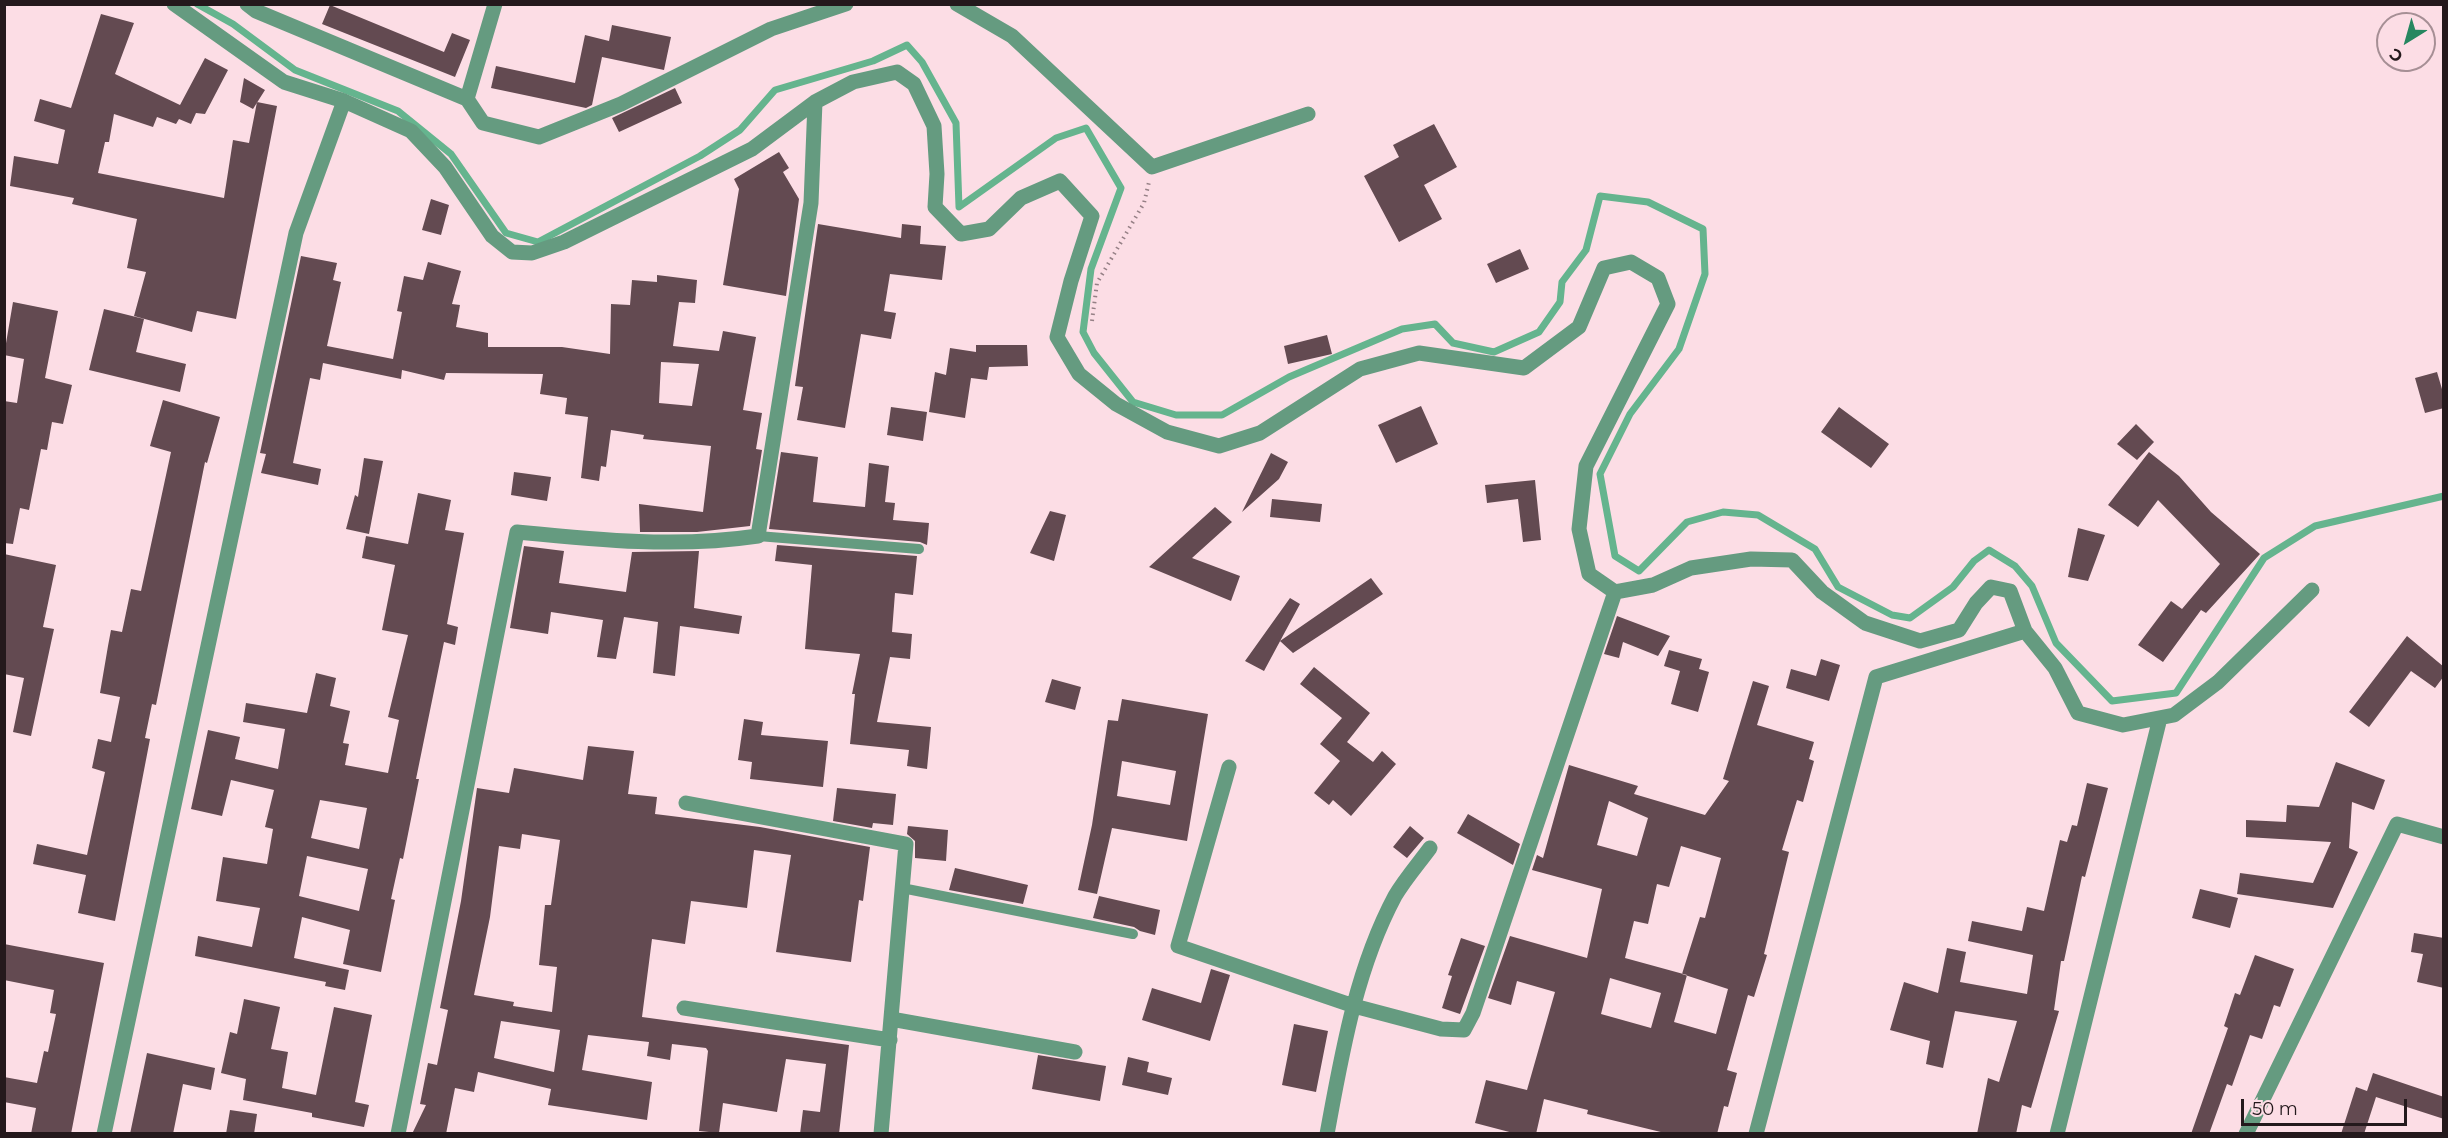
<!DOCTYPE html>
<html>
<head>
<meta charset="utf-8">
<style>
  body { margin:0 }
  #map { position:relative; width:2448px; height:1138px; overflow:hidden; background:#fcdde5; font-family:Montserrat,sans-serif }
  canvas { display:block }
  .frame { position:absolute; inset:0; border:6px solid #24191c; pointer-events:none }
  .north { position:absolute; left:2376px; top:12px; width:60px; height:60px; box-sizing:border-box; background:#fcdde5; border:2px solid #a68f95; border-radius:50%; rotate:217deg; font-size:16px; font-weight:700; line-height:24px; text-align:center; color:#24191c }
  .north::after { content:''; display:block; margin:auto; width:21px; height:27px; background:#268760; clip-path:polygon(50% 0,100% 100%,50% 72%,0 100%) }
  .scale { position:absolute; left:2241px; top:1099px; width:166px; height:27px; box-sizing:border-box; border:3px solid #24191c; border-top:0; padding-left:8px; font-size:18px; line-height:21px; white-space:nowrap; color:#24191c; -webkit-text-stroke:4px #fcdde5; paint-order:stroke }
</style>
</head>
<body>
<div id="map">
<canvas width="2448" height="1138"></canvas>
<div class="frame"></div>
<div class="north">С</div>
<div class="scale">50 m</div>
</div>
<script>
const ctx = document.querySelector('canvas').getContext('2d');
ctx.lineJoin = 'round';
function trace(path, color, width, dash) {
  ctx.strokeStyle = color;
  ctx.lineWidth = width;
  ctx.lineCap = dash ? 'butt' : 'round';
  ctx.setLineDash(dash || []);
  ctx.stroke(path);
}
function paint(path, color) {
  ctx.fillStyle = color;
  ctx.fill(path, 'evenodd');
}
trace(new Path2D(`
  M197,4L233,24L295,70L398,111L451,154L506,233L538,242L700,156L740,130L775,90L873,61L907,45L922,62L956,123L959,207L1056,138L1086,128L1121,188L1091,269L1083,332L1094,353L1133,402L1176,415H1222L1289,377L1402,329L1435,324L1453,343L1494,352L1539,332L1560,302L1562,282L1586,250L1600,196L1648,202L1703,229L1705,274L1679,349L1630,414L1600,474L1615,556L1639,571L1687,522L1723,512L1758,515L1815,549L1838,587L1892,615L1910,618L1953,587L1974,561L1989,550L2015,566L2032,586L2056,643L2112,701L2176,693L2264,558L2315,526L2444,496`), '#65b48e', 7);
paint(new Path2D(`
  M330,5L444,52L452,33L470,40L455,77L322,24Z
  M101,14L134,23L115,74L180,105L205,58L228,70L205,114L196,113L191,124L179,119L176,124L157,117L153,127L114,114L109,142H105L98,173L224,198L233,140L249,143L257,102L277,106L236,319L197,311L192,332L134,316L146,272L127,268L137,219L72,204L74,198L10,186L14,156L58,164L65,130L34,121L40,99L71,108Z
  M612,25L671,37L664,70L602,57L592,105L586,108L491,88L496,66L575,83L585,35L609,41Z
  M244,78L265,90L253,109L240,102Z
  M675,88L682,103L619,132L612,118Z
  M1434,124L1457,167L1424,185L1442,219L1399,242L1364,176L1399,157L1393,145Z
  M779,152L789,168L783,172L799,199L786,296L723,285L739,189L734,179Z
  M431,199L449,205L441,235L422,230Z
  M818,224L901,238L902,224L921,226L920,244L946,246L942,280L890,274L884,311L896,313L891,339L861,334L845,428L797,420L803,387L795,386Z
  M1520,249L1529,269L1496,283L1487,264Z
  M301,256L337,263L333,280L341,282L327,346L393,359L402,312L397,311L404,276L423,280L428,262L461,271L452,304L460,305L456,327L488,333V347H562L610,354L611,304L630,305L632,280L657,282V275L697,280L695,303L679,302L673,346L719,351L723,331L756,337L743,410L762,413L756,449L762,450L750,526L697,532H640L639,504L703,512L711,446L643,439L644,435L611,430L606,467L601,466L599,481L581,478L588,417L565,414L567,398L540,394L543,374L446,373L444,380L402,370L401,379L323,363L320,380L310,378L293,463L321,469L318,485L261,473L266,454L260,453ZM661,362L699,364L692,406L659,403Z
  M13,302L58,311L45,378L72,385L63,424L52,422L47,450L41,449L29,510L20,508L13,544L4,543V401L17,403L24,359L4,355Z
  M104,309L144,319L136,352L186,364L180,392L89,370Z
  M1327,335L1332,354L1288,364L1284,346Z
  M976,345H1027L1028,366L989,367L987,380L971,378L965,418L929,412L935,372L946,375L950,348L976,352Z
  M2437,372L2444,396V408L2425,413L2415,378Z
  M163,400L220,417L207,463L205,462L156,705L152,704L145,738L150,739L115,921L78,913L86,875L33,864L37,844L87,855L105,772L92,768L98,739L111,742L120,697L100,693L108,646L111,630L122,632L131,589L141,591L171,452L150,446Z
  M1421,406L1438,444L1396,463L1378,425Z
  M891,407L927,412L923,441L887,435Z
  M1839,407L1889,444L1871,468L1821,432Z
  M2136,424L2154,442L2137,460L2117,444Z
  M781,452L818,457L813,502L865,507L869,463L889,466L885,502L895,503L893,520L929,523L927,545L920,542L769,529Z
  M2149,452L2179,476L2211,512L2260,554L2206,613L2201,610L2163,662L2138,645L2171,601L2182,609L2220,564L2158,500L2138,527L2108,505Z
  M1271,453L1288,462L1279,479L1242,512Z
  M364,458L383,461L369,534L346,529L355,495L358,497Z
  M514,472L551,477L547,501L511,495Z
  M1535,480L1541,540L1523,542L1518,499L1487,503L1485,485Z
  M418,493L451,500L445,530L464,533L447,624L458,627L455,645L444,642L416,779H419L403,859L400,858L391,899L395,900L381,972L343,964L350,930L302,917L294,958L349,970L345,990L325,986L326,982L195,956L198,936L252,947L260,908L216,901L223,857L267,864L273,829L265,827L274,790L231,780L222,816L191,809L208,730L240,737L235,759L278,769L285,729L243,722L246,703L307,713L316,673L336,678L330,706L350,711L343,743L349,744L345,765L388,773L399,720L388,717L408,635L382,630L395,565L362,558L366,536L408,544ZM320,800L367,808L359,849L311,838ZM307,856L368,869L359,911L299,896Z
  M1272,499L1322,504L1320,522L1270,517Z
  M1215,507L1232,522L1192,558L1240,576L1231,601L1149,567Z
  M1050,511L1066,515L1054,561L1030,553Z
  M2078,528L2105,535L2088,581L2068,577Z
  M777,545L917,556L913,595L895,593L892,632L912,634L910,659L890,657L877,722L931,727L927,769L907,766L909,750L850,744L855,694H852L860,654L805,649L812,565L775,561Z
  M524,546L564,551L559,583L626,592L632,552L699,551L694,608L742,616L739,634L680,626L675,676L653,673L658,622L624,617L616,659L597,657L603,620L551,612L548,634L510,628Z
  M4,554L56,565L43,627L54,629L31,736L13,732L24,678L4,674Z
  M1371,578L1383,594L1293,653L1280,641Z
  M1290,598L1300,604L1264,671L1245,661Z
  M1617,616L1670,636L1658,656L1623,642L1619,658L1604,654Z
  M2407,636L2444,667V676L2435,688L2411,671L2369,727L2349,712Z
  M1669,650L1702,659L1699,669L1709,672L1698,712L1671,704L1680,671L1664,666Z
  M1821,659L1840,665L1829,701L1786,688L1791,669L1816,676Z
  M1314,667L1370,713L1347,742L1373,762L1382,751L1396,764L1351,816L1333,800L1329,805L1314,793L1340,761L1320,744L1342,718L1300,684Z
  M1052,679L1081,687L1075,710L1045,702Z
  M1753,681L1769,686L1757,725L1814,742L1809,759L1814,761L1803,802L1797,800L1782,850L1789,852L1764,954L1767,955L1754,997L1748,995L1727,1070L1737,1073L1728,1107L1724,1106L1717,1134H1669L1587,1114L1588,1110L1544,1099L1536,1134H1517L1475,1123L1486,1080L1527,1090L1555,992L1517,981L1511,1005L1488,998L1510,936L1587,958L1602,889L1532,870L1537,855L1543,858L1569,765L1638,786L1634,794L1705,815L1729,781L1723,779ZM1609,801L1648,818L1637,856L1597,845ZM1681,846L1721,858L1705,918L1700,917L1682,974L1728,989L1716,1034L1674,1022L1687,975L1625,958L1634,921L1648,924L1657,884L1669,887ZM1610,978L1661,993L1651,1028L1601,1014Z
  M1122,699L1208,714L1187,841L1112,828L1097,894L1078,890L1092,825L1108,720L1118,721ZM1122,761L1176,771L1170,805L1117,796Z
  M744,719L763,722L761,735L828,741L823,787L750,779L752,762L738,760Z
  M588,746L634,751L628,794L657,797L655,814L760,827L870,847L863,901L859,900L851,962L776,952L791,855L754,850L747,908L691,901L685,944L652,939L642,1017L849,1045L839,1134H800L803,1110L820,1112L826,1064L786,1059L777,1112L723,1103L719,1133L699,1131L708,1051L706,1048L672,1044L670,1060L647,1056L649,1042L588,1035L582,1070L652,1082L647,1120L548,1105L551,1089L478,1072L474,1092L455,1088L446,1134H412L426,1105L420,1104L428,1063L437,1065L448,1010L440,1008L461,901L477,788L509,793L514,768L583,780ZM522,834L560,840L551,905H545L539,965L557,967L552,1012L513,1006L514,1002L474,995L490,917L499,846L520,849ZM501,1021L560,1030L554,1072L494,1058Z
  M2336,762L2385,780L2374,810L2352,802L2349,848L2358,852L2333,908L2237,894L2240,873L2313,883L2331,842L2246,837V820L2286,822L2287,805L2319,807Z
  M2087,783L2108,788L2085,877L2082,876L2064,961H2061L2054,1010L2059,1011L2031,1108L2022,1105L2016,1134H1977L1988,1078L1999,1082L2017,1021L1955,1011L1943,1068L1926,1064L1930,1041L1890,1030L1904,982L1938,993L1947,948L1966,952L1960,982L2027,994L2033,955L1968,941L1972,921L2022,931L2027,907L2044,911L2060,840L2067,842L2072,825L2077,826Z
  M837,788L896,794L893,825L873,823L872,828L833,821Z
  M1468,814L1520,844L1513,865L1457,833Z
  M908,826L948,830L946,861L915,858V841L907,834Z
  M1410,826L1424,838L1407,858L1393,847Z
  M955,868L1028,885L1023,904L949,890Z
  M2200,889L2238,898L2230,928L2192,918Z
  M1099,896L1160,910L1155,935L1140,931L1134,927L1093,918Z
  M2414,933L2444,938V988L2417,982L2423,954L2411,952Z
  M1461,938L1485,946L1460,1014L1442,1008L1452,976L1448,975Z
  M4,944L104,963L71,1134H31L36,1108L4,1102V1077L37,1083L44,1051L48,1052L56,1014L50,1013L54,990L4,980Z
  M2255,955L2294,969L2280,1007L2274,1005L2262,1039L2250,1035L2232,1086L2227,1084L2209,1134H2191L2228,1028L2224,1026L2235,993L2240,995Z
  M1211,969L1230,975L1210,1041L1142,1020L1152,988L1201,1003Z
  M244,999L280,1007L271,1049L288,1052L282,1088L316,1095L334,1007L372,1015L355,1102L369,1105L364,1127L312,1117V1113L243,1100L246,1079L221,1073L230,1032L237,1034Z
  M1294,1024L1328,1031L1316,1092L1282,1085Z
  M147,1053L215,1068L211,1090L183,1084L173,1134H130Z
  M1038,1055L1106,1066L1100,1101L1032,1089Z
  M1128,1057L1149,1062L1147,1072L1172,1078L1168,1095L1122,1085Z
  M2373,1073L2444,1097V1119L2376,1097L2364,1134H2341L2356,1087L2367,1091Z
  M230,1110L257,1114L254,1134H226Z`), '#634a51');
trace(new Path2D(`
  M1092,321L1097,283L1144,203L1149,182`), '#968086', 4, [1.5, 4.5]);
trace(new Path2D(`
  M758,536L919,549
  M902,888L1133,934`), '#659b80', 10);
trace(new Path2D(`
  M174,4L284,82L344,101L411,131L445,167L492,236L512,252L532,253L564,242L752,149L815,102L853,82L897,72L914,84L934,126L937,174L935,207L961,234L989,229L1021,198L1060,181L1092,216L1071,281L1057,337L1079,374L1116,404L1167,432L1219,446L1260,433L1360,369L1419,353L1524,368L1579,327L1604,268L1631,262L1658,278L1668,304L1586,466L1579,529L1589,574L1615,592L1653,585L1691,568L1751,559L1792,560L1822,592L1865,623L1920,641L1959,630L1976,603L1991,587L2010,591L2025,631L2055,668L2078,713L2123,725L2174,715L2218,682L2312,590
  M247,4L256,11L467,99L483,123L539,137L621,104L771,29L846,4
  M957,4L1012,36L1152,167L1308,114
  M467,99L495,4
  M1229,767L1178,946L1354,1006L1441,1029L1464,1030L1473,1013L1615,592
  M686,803L906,844L881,1134
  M684,1008L890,1040
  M891,1019L1075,1052
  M104,1134L296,233L344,101
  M398,1134L517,532C598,540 677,548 758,536L811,203L815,102
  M1327,1134C1342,1053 1356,969 1395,896C1405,879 1419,863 1430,848
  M1756,1134L1876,677L2025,631
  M2057,1134L2160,718
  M2246,1134L2397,824L2444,837`), '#659b80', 15);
</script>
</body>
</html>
